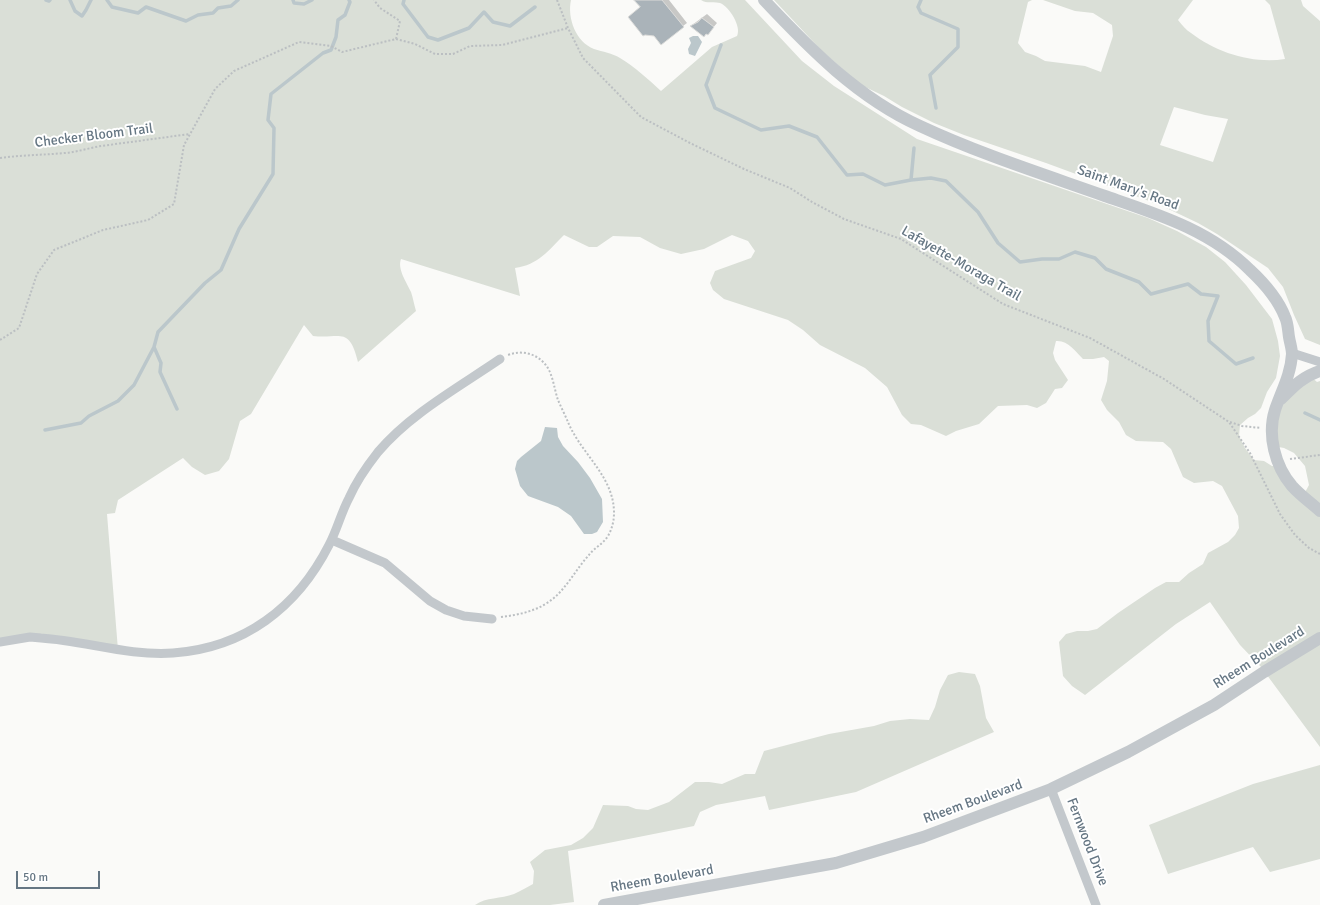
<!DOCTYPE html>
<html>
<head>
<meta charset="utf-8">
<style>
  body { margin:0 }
  #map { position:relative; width:1320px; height:905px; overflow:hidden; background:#fafaf8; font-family:Signika,sans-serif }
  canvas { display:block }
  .scale { position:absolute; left:16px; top:871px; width:84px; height:18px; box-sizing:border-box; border:2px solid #657683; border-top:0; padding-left:5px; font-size:12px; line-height:14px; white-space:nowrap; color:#657683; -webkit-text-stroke:3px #fff; paint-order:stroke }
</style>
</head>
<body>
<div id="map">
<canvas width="1320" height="905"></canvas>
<div class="scale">50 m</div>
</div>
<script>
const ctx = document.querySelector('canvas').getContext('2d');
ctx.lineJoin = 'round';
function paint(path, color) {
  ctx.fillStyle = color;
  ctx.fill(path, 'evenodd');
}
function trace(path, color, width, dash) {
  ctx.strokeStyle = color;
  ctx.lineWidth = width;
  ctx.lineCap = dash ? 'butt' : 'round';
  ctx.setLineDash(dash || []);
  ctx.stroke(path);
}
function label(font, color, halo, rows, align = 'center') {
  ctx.font = font + ' Signika,sans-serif';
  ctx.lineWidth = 4;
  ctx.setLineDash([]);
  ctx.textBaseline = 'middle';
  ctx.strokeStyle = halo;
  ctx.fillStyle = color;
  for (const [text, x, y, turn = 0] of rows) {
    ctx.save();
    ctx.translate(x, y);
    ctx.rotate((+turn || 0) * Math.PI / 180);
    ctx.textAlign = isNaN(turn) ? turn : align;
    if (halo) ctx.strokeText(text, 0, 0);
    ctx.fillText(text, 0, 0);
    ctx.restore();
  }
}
paint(new Path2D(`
  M0,0H571C567,18 576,42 594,49C603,52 612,53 620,58C635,67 648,79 661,91L712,47L737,36C742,27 729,6 720,3C713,1 707,4 701,0H745L802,61L834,86L917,139L1148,218L1177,231L1206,247L1225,262L1246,285L1272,319L1278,341L1280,356L1276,378L1267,392L1261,408L1255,414L1248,418L1240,425L1239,436L1245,448L1254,460L1264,461L1272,466H1279L1303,496L1309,485L1305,466L1294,453L1284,448L1273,446L1274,412L1309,375L1317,382L1320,381V747L1261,667L1240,645L1210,602L1176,624L1085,695L1072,686L1063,676L1059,642L1066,634L1077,631H1088L1097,629L1118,613L1155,588L1166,582H1179L1189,573L1203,564L1208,553L1228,542L1235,535L1239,528L1238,516L1222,486L1213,481L1194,483L1183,477L1171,449L1163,442L1136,441L1126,435L1119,422L1107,410L1101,400L1107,381L1109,361L1104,357L1093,359H1083C1075,351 1068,340 1056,341L1053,353L1055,360L1068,380L1062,388L1055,389L1046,403L1037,408L1027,405L998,406L979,424L956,431L946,436L921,425L911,424L902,415L887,387L865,368L820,345L803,330L788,320L724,299L713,290L710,283L715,271L751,258L755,251L748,241L732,235L704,249L681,254L660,248L640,237L613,236L597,247H589L564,235C549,250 538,265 515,268L520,296L401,259C397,269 407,283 411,292C413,298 414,304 416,311L358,362C349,326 341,339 313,336L304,325L251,414L240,421L229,459L219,471L205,475L192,467L183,458L118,500L115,513L107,514L118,650L52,639L0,642Z
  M774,0H1032L1028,2L1018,43L1025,52L1036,56L1045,61L1085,66L1101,72L1113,36L1112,25L1093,13L1075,11L1043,0H1193L1178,20C1182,25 1186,30 1191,33C1217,53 1253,64 1285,59L1270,5L1265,0H1301L1303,6L1320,21V345L1305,339L1294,315L1283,287L1268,268L1217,234L1198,223L1160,205L1046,163L964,135L934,123L902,107L884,96L861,85L822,51ZM1174,107L1205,115L1228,119L1213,162L1160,145Z
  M959,672L975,674L980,686L986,718L994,732L856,792L769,810L765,796L716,805L700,812L694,826L568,851L574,902L550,905H475C486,897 501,899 514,894C521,891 527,887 533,884L534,871L530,862L545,850L571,845L583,838L593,828L603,805L628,806L636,809L648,810L669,802L695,782H709L722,784L745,774H755L764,751L829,734L874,726L890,721L910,719L929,720L935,707L940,690L948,675Z
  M1320,765V859L1270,872L1253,847L1168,874L1149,825L1253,784Z`), '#dadfd7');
paint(new Path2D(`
  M693,36H698L702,42L695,56L689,54L688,49L691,43L689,38Z
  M545,427L557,428L558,437L563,446L578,462L590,478L602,499L603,522L597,532L592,534H584L571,516L558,507L528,496L520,486L515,469L517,461L521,457L541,441Z`), '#bbc7cb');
paint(new Path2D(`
  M635,0H669L687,23L683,26L641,7Z
  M707,14L717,23L712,29L707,32L692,25Z`), '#0003');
trace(new Path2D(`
  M46,0L49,1L50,0
  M70,0L75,11L82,16L86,10L91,0
  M107,0L112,7L138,13L146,7L186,21L198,15L213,13L218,8L231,6L238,0
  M293,0L294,3L304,4L312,0
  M404,0L403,4L428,37L438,40L469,28L484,12L493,22L510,26L535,7
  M921,0L918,7L921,13L958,29V47L930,75L936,108
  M721,45L706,85L715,108L761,130L789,126L817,137L847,175L863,174L885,185L911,180L931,178L946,181L978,212L998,243L1020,262L1042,259H1059L1075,252L1095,258L1106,269L1139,282L1151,294L1188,284L1201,294L1218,296L1208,321L1209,341L1236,364L1253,358
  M911,180L914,148
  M154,347L161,363L160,372L177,409
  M1305,413L1320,420
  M45,430L81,423L89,416L118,401L134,385L154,347L158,332L205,283L221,270L239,229L273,174L274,128L268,120L271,94L323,53L331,50L336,37L338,20L345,15L350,2L349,0`), '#bbc7cb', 3.5);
const building = new Path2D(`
  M634,0H662L684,27L661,45L654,36L645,35L643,36L628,17L640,7Z
  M702,18L714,27L708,35L706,34L704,37L690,26L698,22Z`);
paint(building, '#aab3b9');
trace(building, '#dcdcda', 1);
trace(new Path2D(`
  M557,0L568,28L583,58L641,117L690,143L744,169L790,188L812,202L844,219L901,239L1003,304L1090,338L1164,379L1229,422L1250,453L1280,514L1295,535L1309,548L1320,554
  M396,39L415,44L435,54H453L470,46L502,45L568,28
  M0,158C22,155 43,155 65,153C77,152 89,148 101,146C131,142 160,138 190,134
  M0,340L19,328L37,274L54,250L103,230L148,220L174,204L184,145L215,89L234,71L299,42L331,46L342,52L396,39L400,21L380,8L374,0
  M1230,422L1242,426L1261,428
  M1290,459L1320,455
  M501,617C517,615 533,612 547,603C565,592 575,570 589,555C594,548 603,544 608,536C612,529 614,521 614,513C614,476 581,454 568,422C565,415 561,407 558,400C554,389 553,372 544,363C535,353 521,350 508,355`), '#bbbfc2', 2, [2, 2]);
trace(new Path2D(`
  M1292,353L1320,362
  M332,540L385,563L430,601L446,610L464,616L492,619
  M0,642L30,637L41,638C86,641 128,656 173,653C244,648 297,608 329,545C337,530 341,513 349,498C356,482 367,466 378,452C410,414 459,387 500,359
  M1051,789L1096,905`), '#c3c8cc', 9);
trace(new Path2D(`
  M764,0C810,49 858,98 920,126C980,154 1043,174 1105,196C1157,214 1210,230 1250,270C1264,283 1278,299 1285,317C1288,323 1288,331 1289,337C1290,343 1292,349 1292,354C1291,374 1281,392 1275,410C1267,435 1275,466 1292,486C1300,495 1311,503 1320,511
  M1281,399C1294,386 1302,377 1320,371
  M604,905L836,863L923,837L1051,789L1128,752L1214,705L1264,672L1320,638`), '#c3c8cc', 12);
label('14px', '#657683', '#fff', [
  ["Checker Bloom Trail",94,136,-7],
  ["Saint Mary's Road",1128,188,20],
  ["Lafayette-Moraga Trail",961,264,30],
  ["Rheem Boulevard",1259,658,-32],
  ["Rheem Boulevard",973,802,-20],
  ["Fernwood Drive",1087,842,69],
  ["Rheem Boulevard",662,879,-10]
]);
</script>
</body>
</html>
